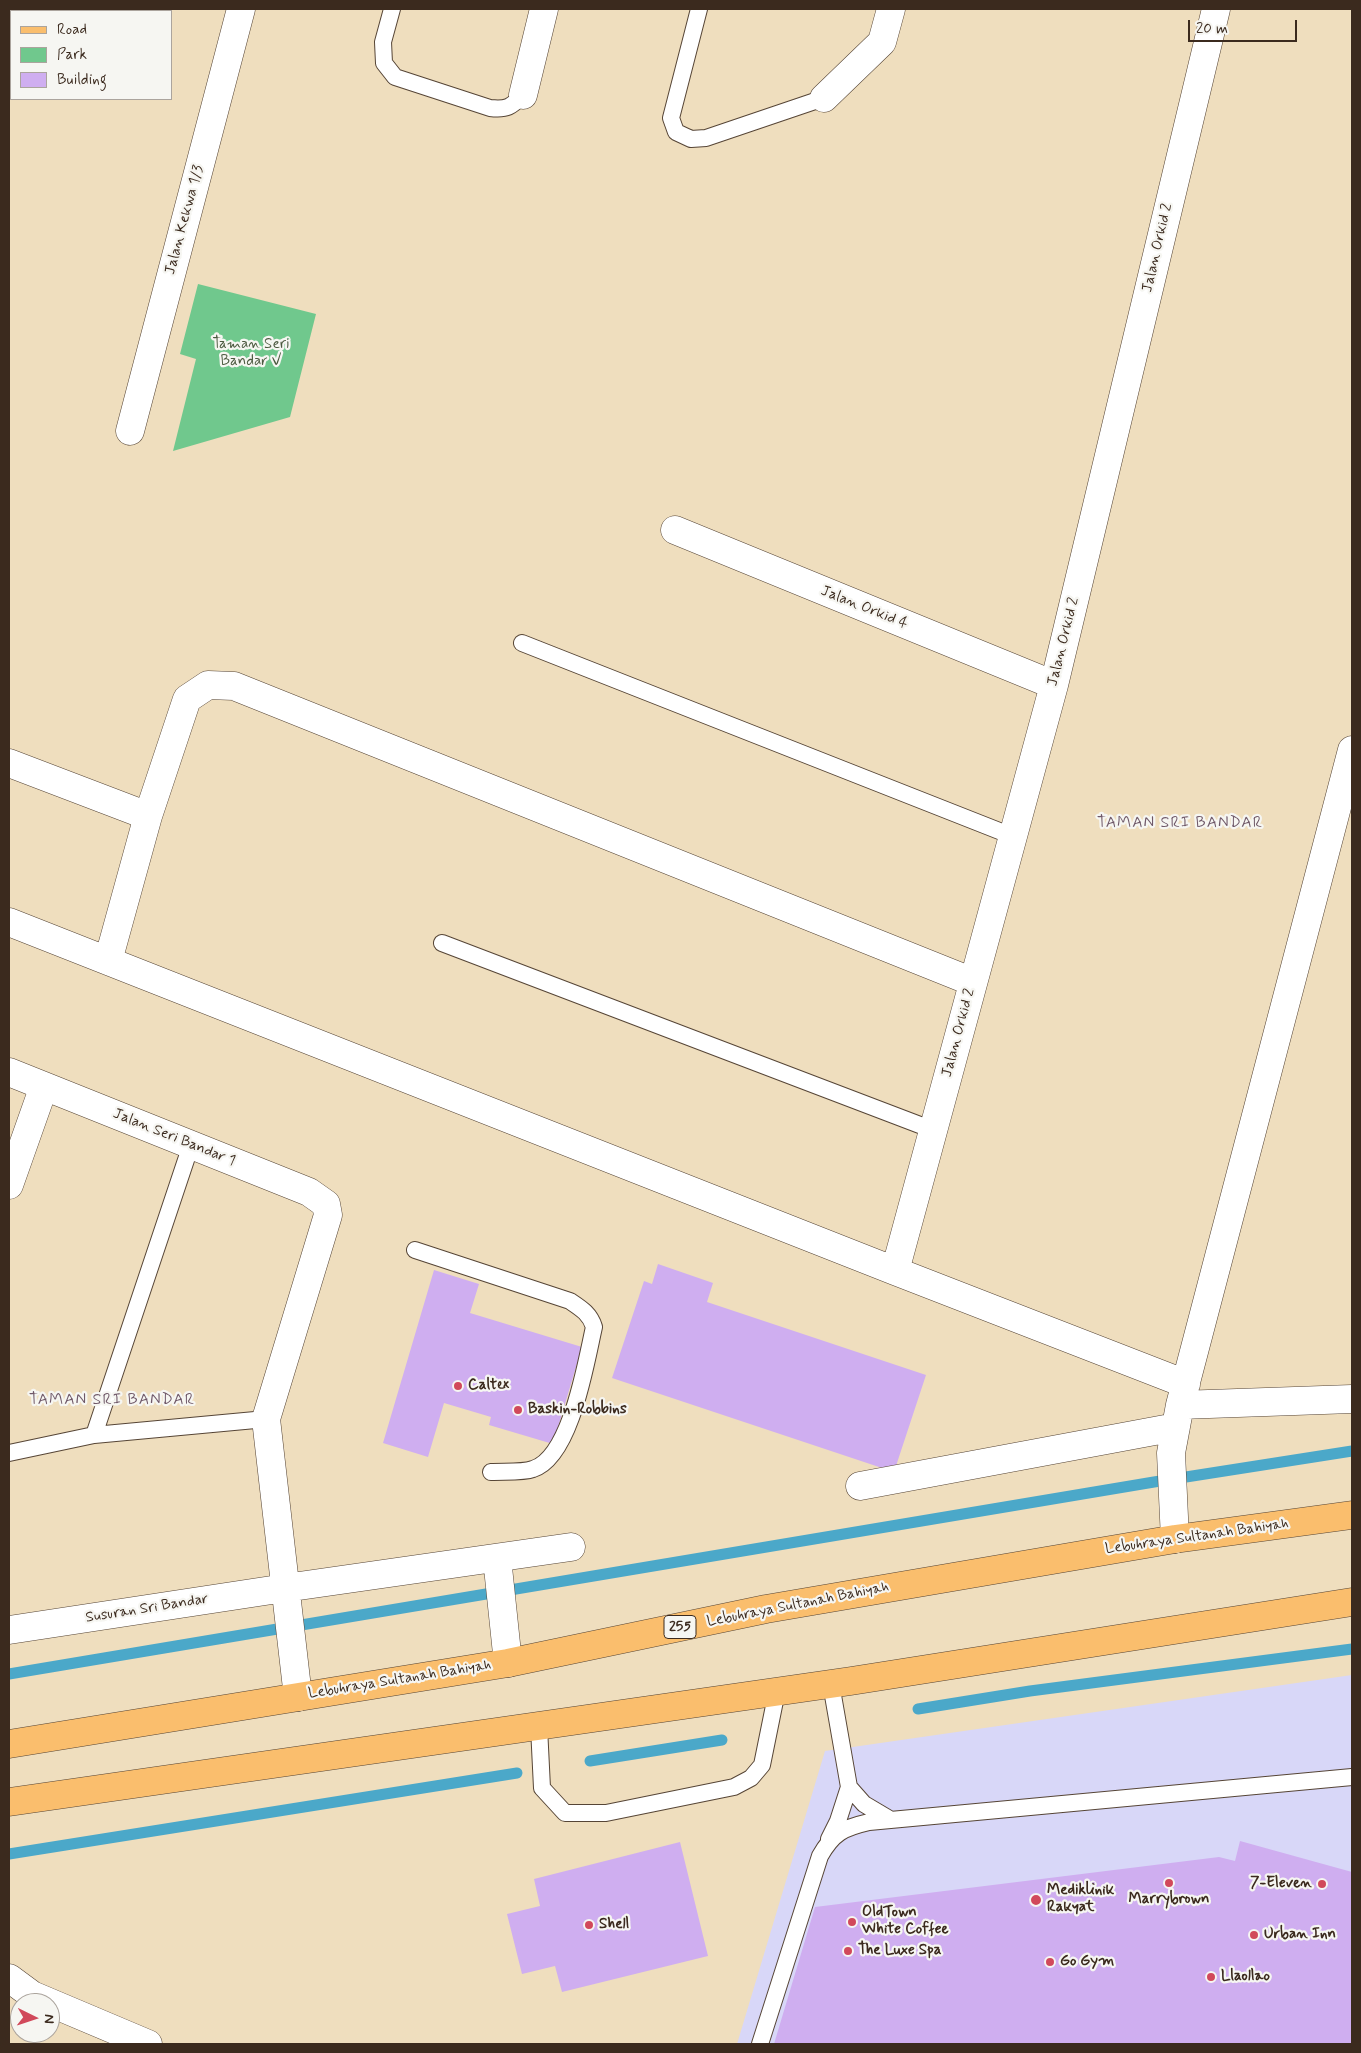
<!DOCTYPE html>
<html>
<head>
<meta charset="utf-8">
<style>
  body { margin:0 }
  #map { position:relative; width:1361px; height:2053px; overflow:hidden; background:#efdebe; font-family:Mynerve,sans-serif }
  canvas { display:block }
  .frame { position:absolute; inset:0; border:10px solid #3b2a1e; pointer-events:none }
  .legend { position:absolute; left:10px; top:10px; width:162px; height:90px; box-sizing:border-box; background:#f6f6f2; border:1px solid #aba49d; margin:0; padding:6px 9px; list-style:none; font-size:15px; color:#3b2a1e }
  .legend li { display:flex; align-items:center; gap:10px; height:25px }
  .legend b { width:25px; border:1px solid #aba49d }
  .north { position:absolute; left:10px; top:1993px; width:50px; height:50px; box-sizing:border-box; background:#f6f6f2; border:1px solid #aba49d; border-radius:50%; rotate:94deg; font-size:14px; font-weight:700; line-height:20px; text-align:center; color:#3b2a1e }
  .north::after { content:''; display:block; margin:auto; width:18px; height:22px; background:#d1495b; clip-path:polygon(50% 0,100% 100%,50% 72%,0 100%) }
  .scale { position:absolute; left:1188px; top:20px; width:109px; height:22px; box-sizing:border-box; border:2px solid #3b2a1e; border-top:0; padding-left:6px; font-size:15px; line-height:18px; white-space:nowrap; color:#3b2a1e; -webkit-text-stroke:4px #f6f6f2; paint-order:stroke }
</style>
</head>
<body>
<div id="map">
<canvas width="1361" height="2053"></canvas>
<div class="frame"></div>
<ul class="legend">
<li><b style="height:6px;background:#fabe6d"></b>Road</li>
<li><b style="height:14px;background:#70c88d"></b>Park</li>
<li><b style="height:14px;background:#cfaef0"></b>Building</li>
</ul>
<div class="north">N</div>
<div class="scale">20 m</div>
</div>
<script>
const ctx = document.querySelector('canvas').getContext('2d');
ctx.lineJoin = 'round';
function paint(path, color) {
  ctx.fillStyle = color;
  ctx.fill(path, 'evenodd');
}
function trace(path, color, width, dash) {
  ctx.strokeStyle = color;
  ctx.lineWidth = width;
  ctx.lineCap = dash ? 'butt' : 'round';
  ctx.setLineDash(dash || []);
  ctx.stroke(path);
}
function label(font, color, halo, rows, align = 'center') {
  ctx.font = font + ' Mynerve,sans-serif';
  ctx.lineWidth = 4.5;
  ctx.setLineDash([]);
  ctx.textBaseline = 'middle';
  ctx.strokeStyle = halo;
  ctx.fillStyle = color;
  for (const [text, x, y, turn = 0] of rows) {
    ctx.save();
    ctx.translate(x, y);
    ctx.rotate((+turn || 0) * Math.PI / 180);
    ctx.textAlign = isNaN(turn) ? turn : align;
    if (halo) ctx.strokeText(text, 0, 0);
    ctx.fillText(text, 0, 0);
    ctx.restore();
  }
}
paint(new Path2D(`
  M1352,1675V2044H737L825,1751Z`), '#d8d7f8');
paint(new Path2D(`
  M198,284L316,314L290,417L173,451L196,359L180,354Z`), '#70c88d');
trace(new Path2D(`
  M9,1674L1154,1482L1352,1451
  M918,1709L1030,1691L1352,1649
  M590,1761L722,1740
  M9,1854L517,1773`), '#4ba8c9', 11);
paint(new Path2D(`
  M658,1264L713,1283L707,1302L926,1375L894,1472L612,1378L644,1281L652,1284Z
  M434,1270L479,1284L470,1313L582,1347L553,1444L489,1425L491,1417L444,1403L428,1457L383,1443Z
  M1240,1841L1352,1872V2044H774L815,1907L1219,1857L1235,1861Z
  M680,1842L708,1956L562,1992L555,1966L522,1974L507,1914L540,1906L534,1879Z`), '#cfaef0');
const lane = new Path2D(`
  M392,9L383,42L384,63L395,77L490,108C507,110 511,107 523,95
  M699,9L671,118L676,132L691,139L706,138L824,98
  M522,643L1012,836
  M442,943L933,1130
  M415,1250L570,1301C582,1309 590,1314 594,1327C586,1362 571,1457 533,1469C522,1473 502,1471 491,1472
  M94,1435L191,1145
  M9,1453L94,1435L266,1419
  M539,1727L542,1788L565,1813H606L734,1787L751,1778L762,1765L777,1691
  M849,1787L864,1804L891,1820
  M829,1839L838,1821L849,1787L831,1684
  M760,2044L820,1856C833,1833 843,1828 869,1822L1352,1777`);
const street = new Path2D(`
  M523,95L544,9
  M824,98L882,42L891,9
  M130,431L241,9
  M675,530L1054,685
  M9,763L148,816
  M9,922L895,1271L1186,1384
  M108,961L148,816L187,699L208,685L234,686L973,982
  M9,1072L309,1192L326,1204L328,1215L266,1419L298,1697
  M9,1185L44,1086
  M895,1271L1054,685L1216,9
  M1180,1405L1352,1399
  M860,1486L1176,1427
  M1175,1539L1171,1453L1180,1405L1352,750
  M497,1558L508,1663
  M9,1630L285,1588L571,1547
  M9,1978L32,1995L148,2044`);
const primary = new Path2D(`
  M9,1744L508,1663L766,1609L1175,1539L1352,1515
  M9,1802L851,1681L1352,1602`);
trace(lane, '#564536', 18);
trace(street, '#564536', 29);
trace(primary, '#564536', 29);
trace(lane, '#fff', 16);
trace(street, '#fff', 28);
trace(primary, '#fabe6d', 28);
for (const [x, y, r, color] of [
  [458,1386,5,"#d1495b"],
  [518,1410,5,"#d1495b"],
  [1169,1883,5,"#d1495b"],
  [1322,1884,5,"#d1495b"],
  [1036,1900,6,"#d1495b"],
  [852,1922,5,"#d1495b"],
  [589,1925,5,"#d1495b"],
  [1254,1935,5,"#d1495b"],
  [848,1951,5,"#d1495b"],
  [1050,1962,5,"#d1495b"],
  [1211,1977,5,"#d1495b"]
]) {
  const dot = new Path2D();
  dot.arc(x, y, r, 0, 2 * Math.PI);
  ctx.fillStyle = color;
  ctx.fill(dot);
  trace(dot, '#f6f6f2', 2);
}
for (const [x, y, w] of [
  [680,1627,32]
]) {
  const box = new Path2D();
  box.roundRect(x - w / 2, y - 11.5, w, 23, 4);
  ctx.fillStyle = '#f6f6f2';
  ctx.fill(box);
  trace(box, '#3b2a1e', 1);
}
label('bold 14px', '#3b2a1e', null, [
  ["255",680,1627]
]);
label('15px', '#3b2a1e', '#f6f6f2', [
  ["Jalan Kekwa 1/3",185,220,-75],
  ["Jalan Orkid 2",1158,248,-77],
  ["Jalan Orkid 4",864,608,22],
  ["Jalan Orkid 2",1064,642,-76],
  ["Jalan Orkid 2",959,1033,-75],
  ["Jalan Seri Bandar 1",174,1138,22],
  ["Lebuhraya Sultanah Bahiyah",1197,1537,-8],
  ["Lebuhraya Sultanah Bahiyah",798,1605,-11],
  ["Susuran Sri Bandar",147,1609,-9],
  ["Lebuhraya Sultanah Bahiyah",400,1680,-9]
]);
label('15px', '#4b593f', '#f6f6f2', [
  ["Taman Seri",251,345],
  ["Bandar V",251,362]
]);
label('bold 15px', '#3b2a1e', '#f6f6f2', [
  ["Caltex",468,1386],
  ["Baskin-Robbins",528,1410],
  ["7-Eleven",1312,1884,"right"],
  ["Mediklinik",1047,1891],
  ["Rakyat",1047,1908],
  ["Marrybrown",1169,1900,"center"],
  ["OldTown",862,1913],
  ["White Coffee",862,1930],
  ["Shell",599,1925],
  ["Urban Inn",1264,1935],
  ["The Luxe Spa",858,1951],
  ["Go Gym",1060,1962],
  ["Llaollao",1221,1977]
], 'left');
ctx.letterSpacing = '1px';
label('16px', '#6f5868', '#f6f6f2', [
  ["TAMAN SRI BANDAR",1180,824],
  ["TAMAN SRI BANDAR",112,1401]
]);
ctx.letterSpacing = '0px';
</script>
</body>
</html>
